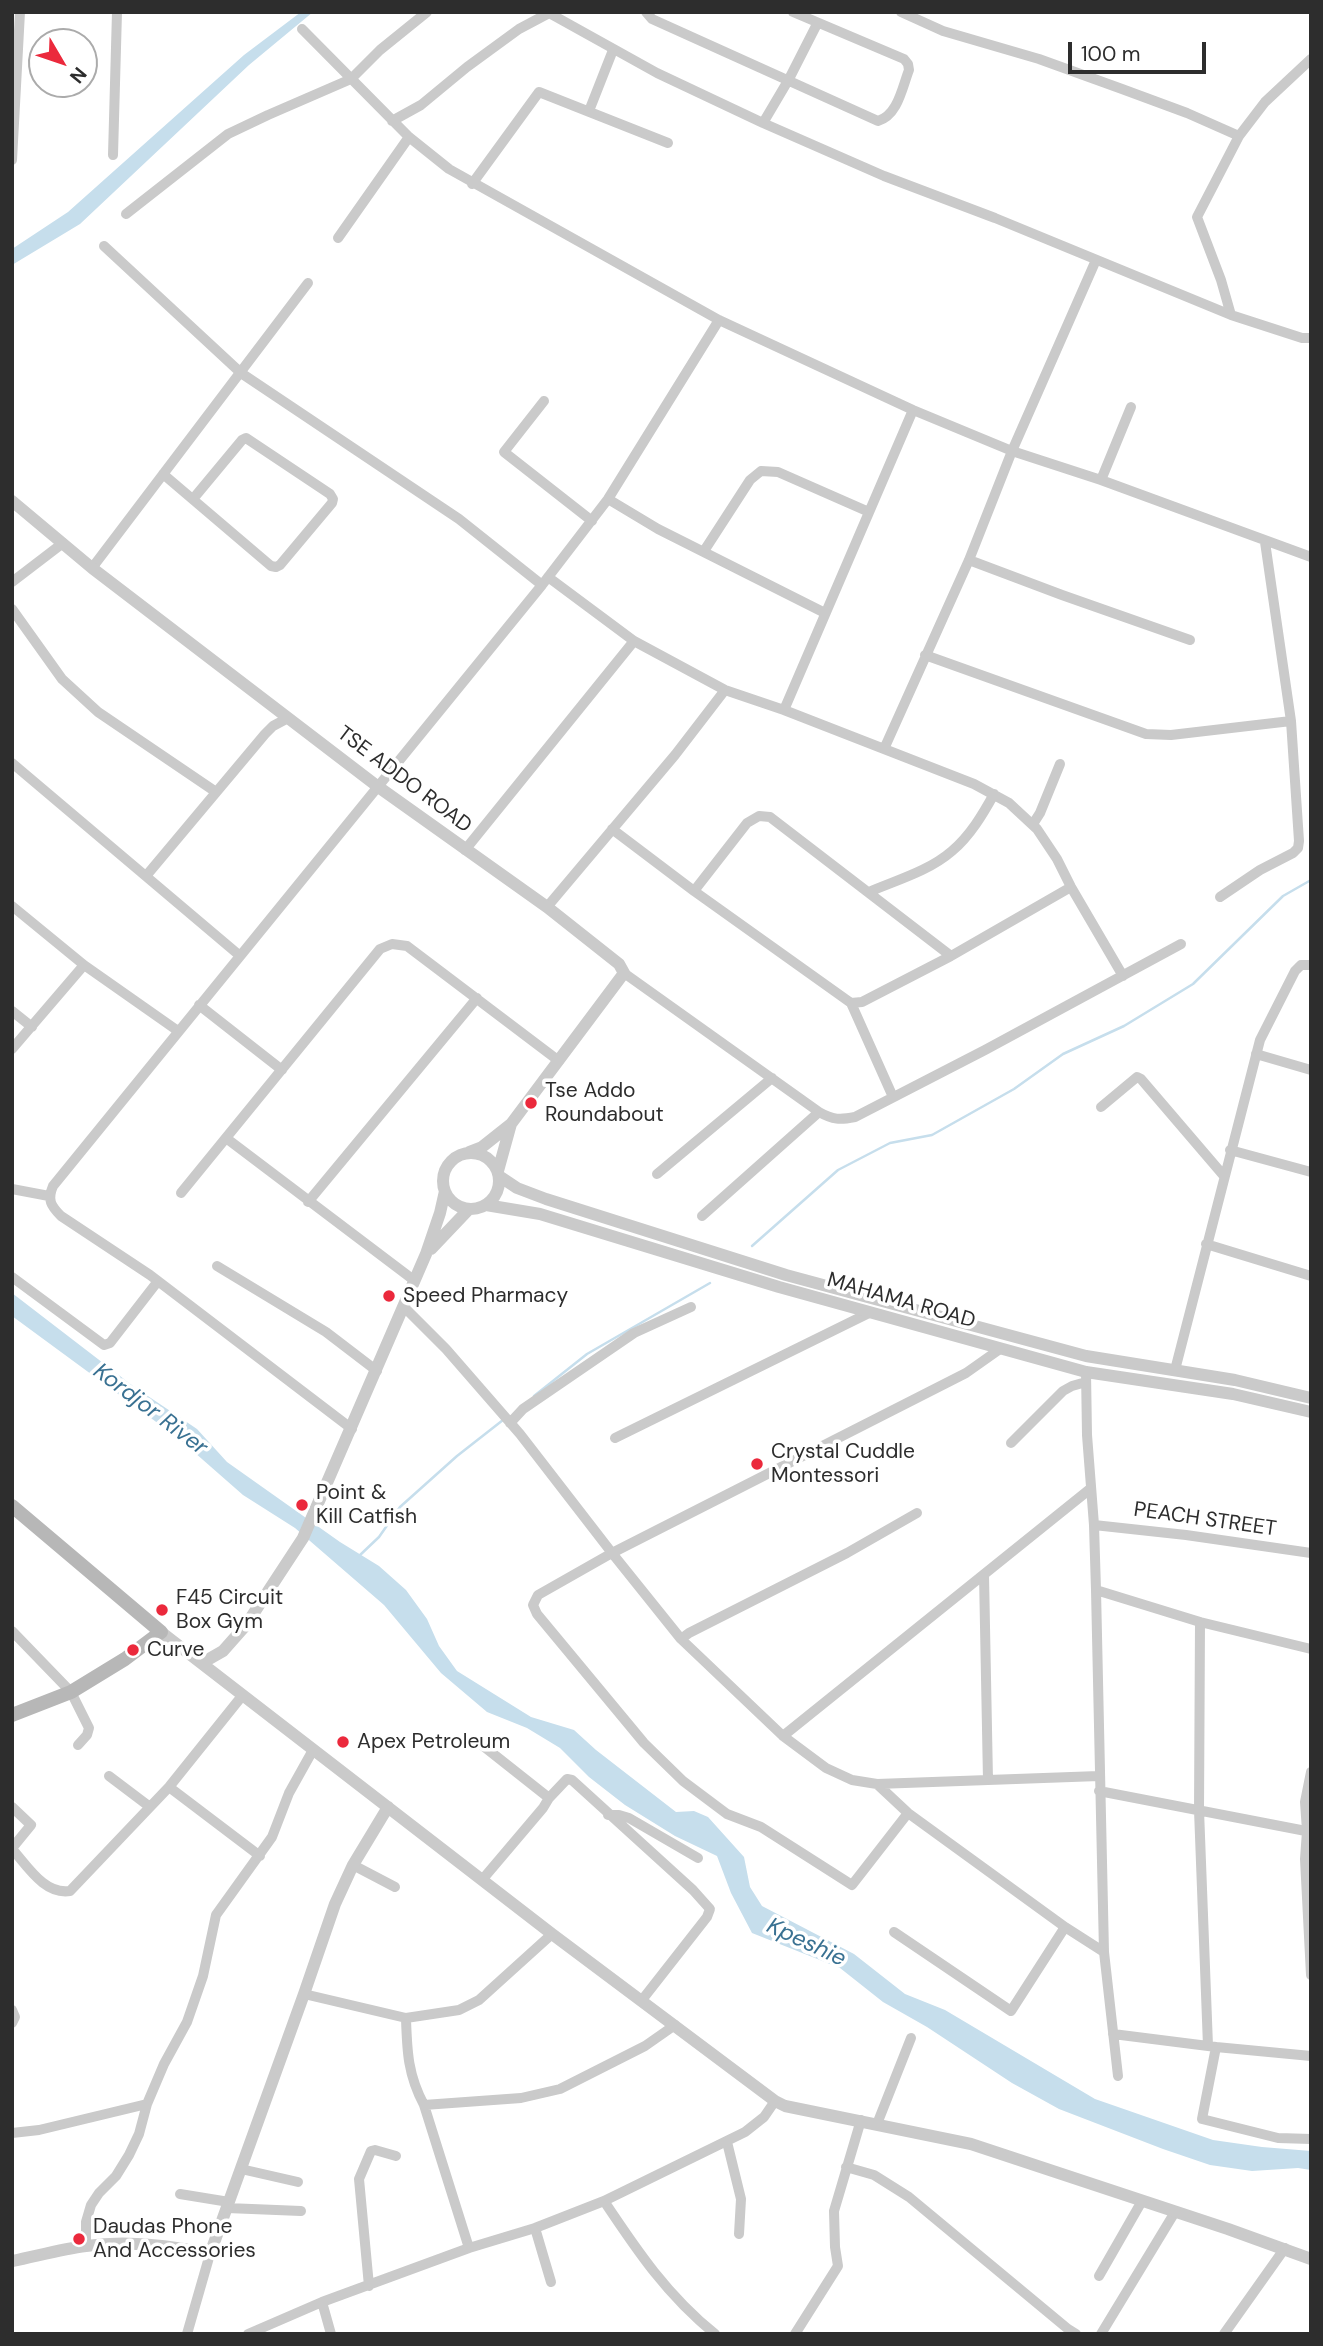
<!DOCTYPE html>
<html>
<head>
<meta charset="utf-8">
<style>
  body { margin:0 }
  #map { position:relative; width:1323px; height:2346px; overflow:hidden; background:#fff; font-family:"DM Sans",sans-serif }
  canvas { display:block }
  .frame { position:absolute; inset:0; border:14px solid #2d2d2d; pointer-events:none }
  .north { position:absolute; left:28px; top:28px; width:70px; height:70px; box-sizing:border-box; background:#fff; border:2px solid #ababab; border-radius:50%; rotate:129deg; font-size:19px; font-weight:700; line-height:28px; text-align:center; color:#2d2d2d }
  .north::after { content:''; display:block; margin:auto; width:24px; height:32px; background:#eb293c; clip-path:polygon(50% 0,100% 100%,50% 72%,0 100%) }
  .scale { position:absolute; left:1068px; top:42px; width:138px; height:32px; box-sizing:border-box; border:4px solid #2d2d2d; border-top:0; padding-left:9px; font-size:21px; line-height:24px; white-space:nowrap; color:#2d2d2d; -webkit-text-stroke:5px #fff; paint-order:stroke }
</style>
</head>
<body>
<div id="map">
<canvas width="1323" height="2346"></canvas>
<div class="frame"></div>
<div class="north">N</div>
<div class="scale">100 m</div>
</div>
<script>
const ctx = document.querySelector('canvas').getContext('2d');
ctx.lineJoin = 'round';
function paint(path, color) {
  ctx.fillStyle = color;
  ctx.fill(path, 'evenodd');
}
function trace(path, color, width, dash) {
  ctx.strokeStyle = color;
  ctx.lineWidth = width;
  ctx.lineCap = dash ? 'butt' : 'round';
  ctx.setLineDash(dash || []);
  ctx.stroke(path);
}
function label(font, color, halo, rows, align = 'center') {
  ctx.font = font + ' "DM Sans",sans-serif';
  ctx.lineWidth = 7;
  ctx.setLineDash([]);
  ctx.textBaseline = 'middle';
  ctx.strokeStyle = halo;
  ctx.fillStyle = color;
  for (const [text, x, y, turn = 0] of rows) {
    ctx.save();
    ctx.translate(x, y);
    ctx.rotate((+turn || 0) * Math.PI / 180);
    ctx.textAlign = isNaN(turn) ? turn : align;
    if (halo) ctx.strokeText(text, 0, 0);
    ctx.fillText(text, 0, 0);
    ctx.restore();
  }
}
paint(new Path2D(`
  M301,12H313L249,65L80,224L12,265V249L68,212L244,55Z
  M12,1293L133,1386L197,1429L227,1462L340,1542L379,1566L406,1590L427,1619L439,1646L457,1671L531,1717L574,1730L596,1750L676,1812L694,1811L708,1817L744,1857L750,1887L762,1906L854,1954L905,1994L945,2010L1095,2099L1213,2140L1262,2147L1311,2151V2170L1298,2168L1252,2171L1210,2165L1163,2149L1059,2109L1012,2083L927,2027L883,2002L840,1968L752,1933L731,1893L717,1856L675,1836L625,1805L589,1777L560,1748L527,1728L487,1712L441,1673L384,1605L295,1528L243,1495L178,1438L12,1316Z`), '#c6deec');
trace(new Path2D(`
  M752,1246L838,1170L890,1143L932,1135L1014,1089L1063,1054L1124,1026L1193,984L1283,896L1311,880
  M534,1396L587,1354L710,1283
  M359,1556L379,1537L400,1507L457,1456L503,1420`), '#c6deec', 2.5);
trace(new Path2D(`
  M646,12L652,19L878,121C898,115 902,88 909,70L908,64L904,59L793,12
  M901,12L943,31L1039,59L1122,89L1187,113L1239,136
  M549,13L657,73L763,123L884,176L995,218L1231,315L1302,338H1311
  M302,29L409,137L449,169L719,320L913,410L1012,451L1101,480L1311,557
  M589,111L613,50
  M392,121L421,105L467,67L519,29L551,12
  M763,123L789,79L817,24
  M113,155L117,12
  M12,160L20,12
  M472,184L539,92L668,143
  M126,214L228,134L268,115L351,79L380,50L427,12
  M338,238L409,137
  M104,246L241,373L459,519L542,585
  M1231,315L1221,280L1197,217L1239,136L1265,102L1311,59
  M544,401L504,452L592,521
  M163,474L271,566L276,567L280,565L332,503L333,499L330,494L246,438L242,440L193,499
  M1101,480L1131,407
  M608,499L658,529L825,613
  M704,551L750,480L761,471L778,472L869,512
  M969,560L1062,595L1190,640
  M92,568L308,283
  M548,577L634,641L725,690L784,710L974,784L1009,803L1037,829L1057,859L1071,887L1123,976
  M12,582L63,543
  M12,609L62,679L98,712L216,792
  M925,655L1146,734L1171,735L1291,721
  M784,710L913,410
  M884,749L969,560L1012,451L1096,260
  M12,763L239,955
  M1033,824L1040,813L1060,764
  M612,829L694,891L851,1003L862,1002L951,956L1071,887
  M465,850L634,641
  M146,876L265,734L273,726L288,718
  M694,891L747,823L759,816L770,817L951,956
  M869,892C897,880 929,871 952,851C970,836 983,814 994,794
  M1220,897L1260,870L1293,853L1298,848L1299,841L1291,721L1265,542
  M12,906L84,965L178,1031
  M547,907L675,755L725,690
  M624,973L819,1112C833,1120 840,1120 855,1117L985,1050L1181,944
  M851,1003L893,1097
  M199,1005L282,1070
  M12,1011L32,1027
  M12,1049L84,965
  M1256,1054L1311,1070
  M1101,1107L1137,1077L1141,1079L1224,1176
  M226,1138L415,1281
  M1230,1150L1311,1172
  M657,1174L772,1078
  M12,1189L49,1196
  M181,1193L380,949L392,944L407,946L559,1061
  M308,1202L477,998
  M702,1216L819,1112
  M1206,1244L1311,1276
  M217,1266L326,1332L377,1371
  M12,1277L104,1345L110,1343L158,1281
  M404,1307L446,1349L520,1434L612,1553L681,1639L783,1736L826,1768L852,1780L877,1784L908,1813L1065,1927L1104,1952
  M1175,1370L1260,1040L1295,971L1301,965H1311
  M1086,1372L1087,1435L1094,1525L1096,1590L1104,1952L1118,2076
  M510,1423L523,1409L634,1333L691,1307
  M352,1429L150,1275L61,1216C51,1206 47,1200 53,1186L542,585L608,499L719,320
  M615,1438L869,1313
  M1011,1443L1063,1391L1072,1386L1086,1382
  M1094,1525L1186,1535L1311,1553
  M984,1575L988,1780
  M1096,1590L1200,1622L1311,1649
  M1200,1622L1199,1810L1208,2046
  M12,1631L71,1692L89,1728L87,1735L78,1745
  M681,1639L689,1633L847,1553L917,1513
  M783,1736L1090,1489
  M482,1745L549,1798
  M1311,1772L1305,1802L1307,1831L1305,1859L1311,1975
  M109,1776L150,1807
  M877,1784L1099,1776
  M169,1787L260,1856
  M1099,1791L1311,1832
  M12,1807L31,1825L13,1847V1850C28,1867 45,1895 70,1891L169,1787L242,1696
  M908,1813L852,1885L761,1827L727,1814L683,1781L644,1743L537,1614L533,1605L538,1595L612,1553L966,1373L1000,1349
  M608,1815H619L629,1818L698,1858
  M353,1865L395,1887
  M482,1880L543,1808L549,1798L567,1779L572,1780L693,1890L710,1909L707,1917L642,2000
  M894,1932L1011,2011L1065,1927
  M304,1994L406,2018L459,2010L479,2000L552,1934
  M12,2010L15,2017L12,2023
  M406,2018C407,2052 408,2075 424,2105L469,2248
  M1113,2034L1216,2047L1311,2056
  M1216,2047L1202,2119L1278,2138L1311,2139
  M424,2105L521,2098L560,2089L645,2046L675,2025
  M877,2124L911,2038
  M12,2133L39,2130L147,2104
  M727,2142L741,2199L739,2234
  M846,2167L874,2175L909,2197L1068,2329L1076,2334
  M241,2169L298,2182
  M180,2194L229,2202
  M604,2201C638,2252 667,2295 715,2334
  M227,2208L301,2211
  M535,2228L551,2282
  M86,2246V2222L91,2205L99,2193L116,2176L129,2155L139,2134L147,2104L164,2064L187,2022L203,1976L216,1915L272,1837L289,1793L313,1750
  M1099,2276L1142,2201
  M369,2286L359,2179L371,2151L375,2150L396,2156
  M322,2302L331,2334
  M187,2334L210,2254
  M248,2334L322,2302L469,2248L535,2228L604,2201L745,2132L764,2117L775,2101
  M795,2334L838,2266L835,2247L834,2211L861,2120
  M1101,2334L1175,2212
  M1224,2334L1285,2248`), '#cacaca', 10);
trace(new Path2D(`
  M12,501L92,568L377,786L547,907L619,964L624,973L511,1124L482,1147L469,1152
  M443 1181a28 28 0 1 1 56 0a28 28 0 1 1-56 0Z
  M498,1171L511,1124
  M499,1176L517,1188L546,1199L786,1275L1086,1356L1235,1380L1311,1398
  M486,1205L540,1214L779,1287L1086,1372L1233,1394L1311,1412
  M431,1249L469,1209
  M161,1632L552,1934L775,2101L785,2106L971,2144L1228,2229L1311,2259
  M202,1663L223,1651L246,1625L303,1538L426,1254L440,1213L445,1191
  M12,2261C37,2256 62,2249 86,2246C128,2240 169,2245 210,2254L304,1994L335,1904L353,1865L388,1807`), '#cacaca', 12);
trace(new Path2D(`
  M12,1506L161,1632L125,1659L71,1692L12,1715`), '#b7b7b7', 14);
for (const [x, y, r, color] of [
  [531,1103,7,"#eb293c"],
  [389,1296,7,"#eb293c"],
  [757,1464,7,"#eb293c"],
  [302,1505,7,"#eb293c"],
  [162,1610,7,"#eb293c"],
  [133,1650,7,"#eb293c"],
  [343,1742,7,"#eb293c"],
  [79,2239,7,"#eb293c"]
]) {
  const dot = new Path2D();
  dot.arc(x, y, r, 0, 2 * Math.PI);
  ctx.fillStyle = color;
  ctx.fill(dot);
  trace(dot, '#fff', 2.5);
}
label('21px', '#2d2d2d', '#fff', [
  ["TSE ADDO ROAD",404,780,37],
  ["MAHAMA ROAD",901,1301,16],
  ["PEACH STREET",1205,1520,8]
]);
label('21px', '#2d2d2d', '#fff', [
  ["Tse Addo",545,1091],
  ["Roundabout",545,1115],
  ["Speed Pharmacy",403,1296],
  ["Crystal Cuddle",771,1452],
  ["Montessori",771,1476],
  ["Point &",316,1493],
  ["Kill Catfish",316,1517],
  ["F45 Circuit",176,1598],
  ["Box Gym",176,1622],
  ["Curve",147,1650],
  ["Apex Petroleum",357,1742],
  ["Daudas Phone",93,2227],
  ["And Accessories",93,2251]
], 'left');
label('italic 23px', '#397192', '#fff', [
  ["Kordjor River",150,1410,37],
  ["Kpeshie",806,1943,25]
]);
</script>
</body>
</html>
